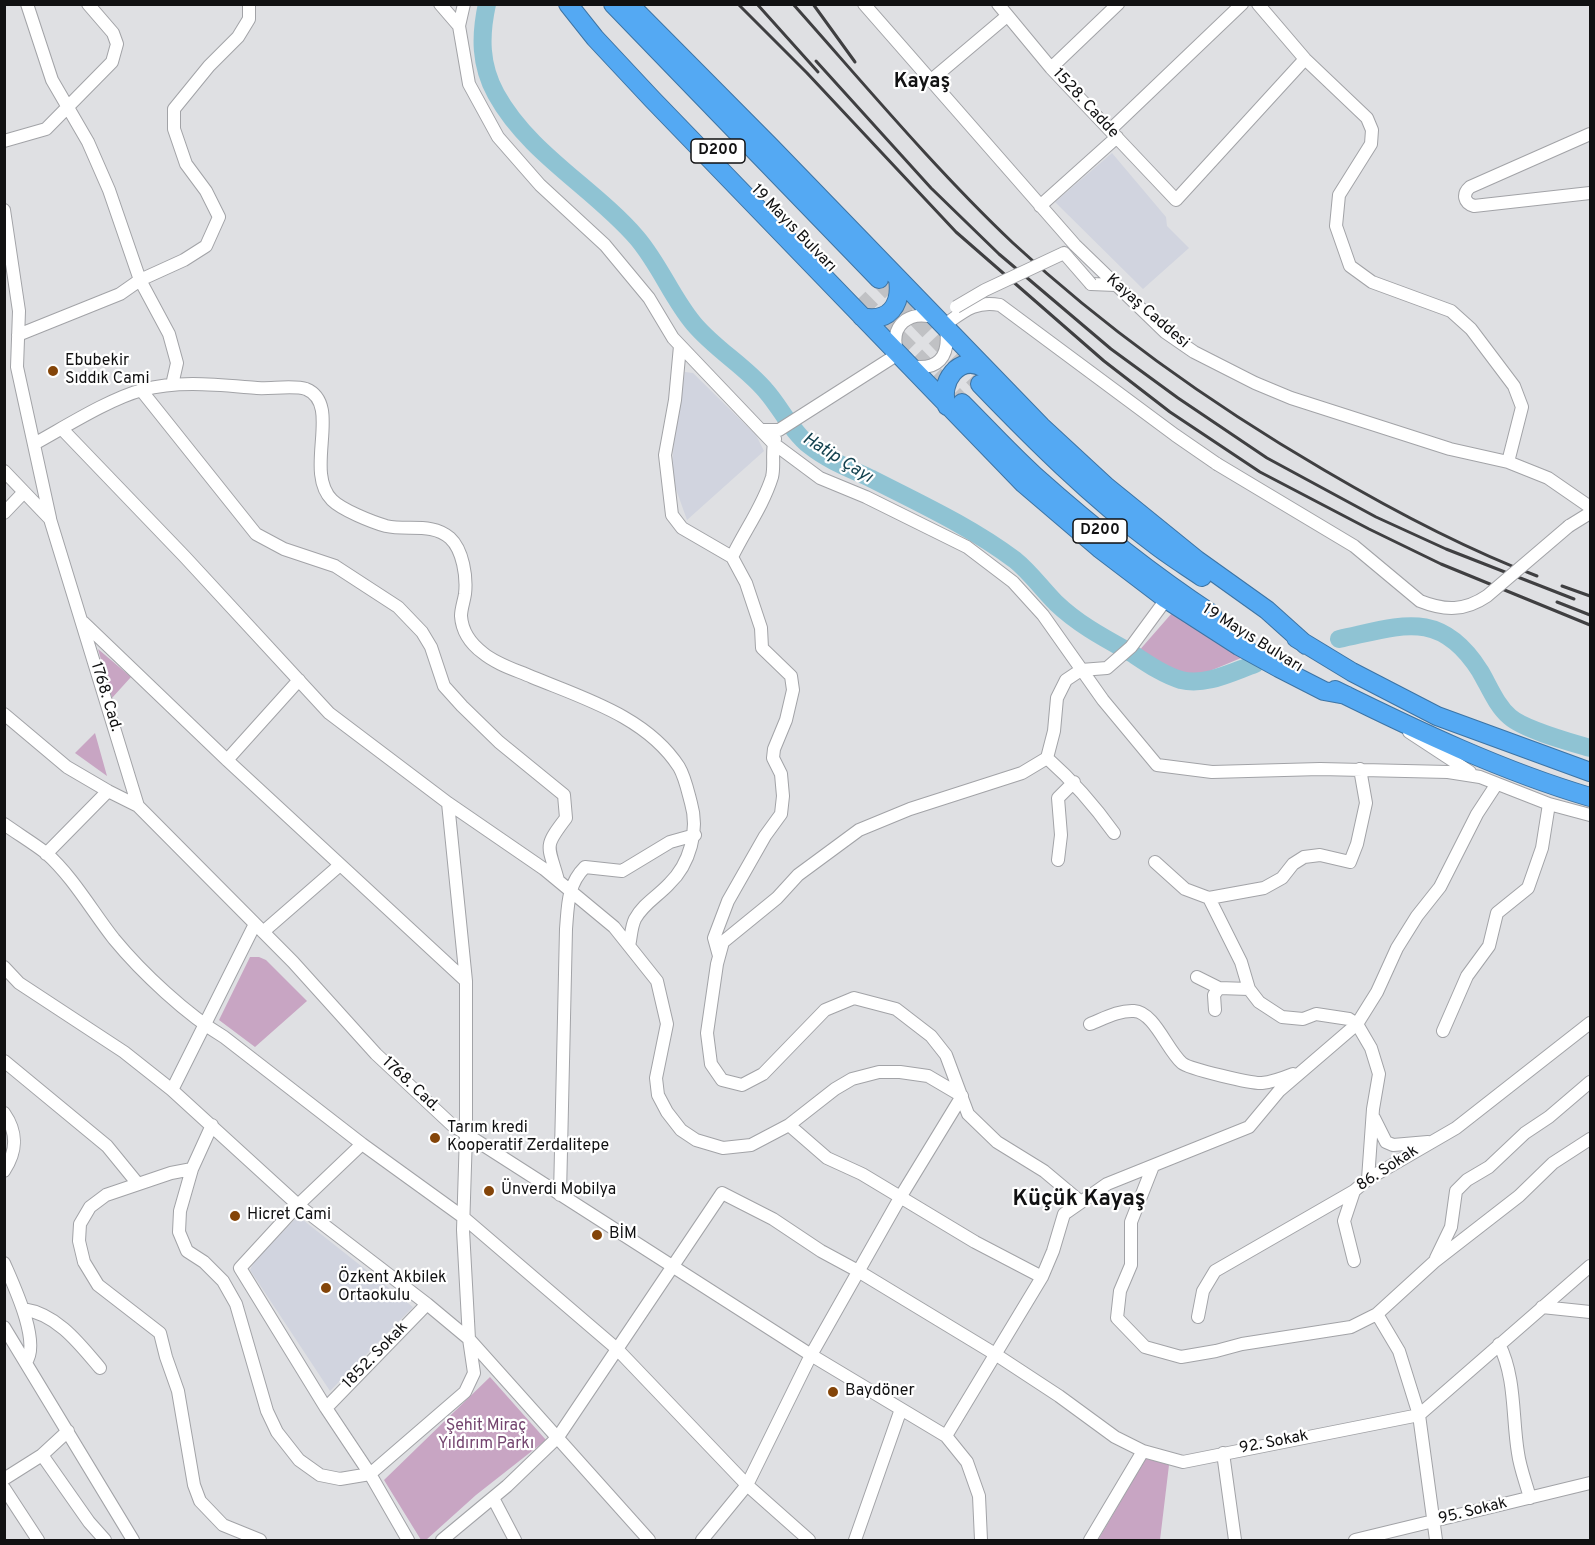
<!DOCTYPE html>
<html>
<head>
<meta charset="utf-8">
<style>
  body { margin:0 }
  #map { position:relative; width:1595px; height:1545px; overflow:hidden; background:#dfe0e3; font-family:Overpass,sans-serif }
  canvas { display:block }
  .frame { position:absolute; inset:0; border:6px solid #111112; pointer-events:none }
</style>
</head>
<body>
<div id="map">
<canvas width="1595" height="1545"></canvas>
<div class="frame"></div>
</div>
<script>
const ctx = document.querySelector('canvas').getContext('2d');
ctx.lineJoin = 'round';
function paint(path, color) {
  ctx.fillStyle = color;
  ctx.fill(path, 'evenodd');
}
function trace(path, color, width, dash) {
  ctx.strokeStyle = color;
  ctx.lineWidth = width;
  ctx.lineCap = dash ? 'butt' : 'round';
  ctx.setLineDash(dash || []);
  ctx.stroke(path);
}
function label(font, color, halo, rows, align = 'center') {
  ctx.font = font + ' Overpass,sans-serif';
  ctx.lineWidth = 4.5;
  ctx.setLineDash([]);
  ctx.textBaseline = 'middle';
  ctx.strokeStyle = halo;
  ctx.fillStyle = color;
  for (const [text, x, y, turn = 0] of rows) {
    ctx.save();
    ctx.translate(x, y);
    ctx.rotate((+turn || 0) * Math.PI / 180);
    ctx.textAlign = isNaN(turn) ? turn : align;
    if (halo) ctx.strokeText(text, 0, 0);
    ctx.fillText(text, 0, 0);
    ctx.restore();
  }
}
paint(new Path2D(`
  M1112,153L1166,217L1167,226L1189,248L1143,289L1055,202Z
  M685,372L693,373L756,435L764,451L687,520L672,478L674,434Z
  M298,1216L413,1307L330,1391L250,1270L254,1262Z`), '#d1d4df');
paint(new Path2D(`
  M1172,613L1241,658L1198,676L1173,673L1137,653Z
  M98,649L131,677L112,698Z
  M95,733L107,776L75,753Z
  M250,957H259L266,960L307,1001L255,1047L219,1020Z
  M490,1377L546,1440L476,1495L426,1540H421L384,1480Z
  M1146,1458L1169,1465L1160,1540H1098Z`), '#c8a5c3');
trace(new Path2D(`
  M487,4C480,36 480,65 496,94C529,154 594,188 637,238C660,265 672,298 694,324C716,350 745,366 766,391C781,408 792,432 810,446C829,461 851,469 872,479C921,504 971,527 1015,560C1030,572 1042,589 1056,603C1079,625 1106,639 1133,654C1148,664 1164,675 1181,680C1206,686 1232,672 1255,664
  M1339,639C1401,626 1440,608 1480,671C1489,686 1496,705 1510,717C1525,730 1570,742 1590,748`), '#8fc3d3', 18);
trace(new Path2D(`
  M879,279L980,384
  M859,298L962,403`), '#c0c1c4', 18, [18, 9]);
const minor = new Path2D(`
  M27,4L52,80L88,142L109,190L140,280L169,334L177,363L172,385
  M440,4L459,26
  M464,4L459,26L469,84L498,137L540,185L605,245L649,298L673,338L773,443L820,478L866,497L967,547L1013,582L1043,615L1103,700L1157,765L1212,772L1320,769L1448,772L1480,777L1549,804L1590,815
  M864,4L1075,245L1165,332L1194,352L1255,383L1291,398L1450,449L1508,462L1548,478L1590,507
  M998,4L1051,68L1176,200L1305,59
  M1258,4L1305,59L1367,118L1372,130L1371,144L1339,195L1336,226L1350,266L1372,282L1451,311L1471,329L1514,386L1522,407L1508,462
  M1051,68L1118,4
  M930,81L1007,16
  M1110,130L1242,4
  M1590,134L1470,187C1462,194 1464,203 1474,206L1590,193
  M4,141L46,129L112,62L117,44L113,33L88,4
  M1040,206L1117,137
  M4,210L19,311L17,367L50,518
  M1091,284L1116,285
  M943,326C963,312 975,300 1000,305L1175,435L1217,464
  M18,335L120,294L140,280L184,260L206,246L219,217L206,191L186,164L174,129V109L209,66L238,37L249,19V4
  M680,346L675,400L665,455L672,515L682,528L732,557L746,583L761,628L762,648L791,676L793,690L786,720L774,749L773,758L781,774L783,796L781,814L765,836L728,901L714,938L719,956
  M910,366C938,371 950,357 946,329
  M141,390L256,534L284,549L335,566L398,607L422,632L431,647L444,686L462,706L499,742L564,795L566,818C543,848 548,844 558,880
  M62,429L185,557L329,713L448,803L466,981V1134L463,1230L469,1339L474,1373L465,1392L370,1474L340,1479L320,1475L299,1460L277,1432L267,1411L236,1304L223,1281L204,1262L187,1251L179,1232L180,1211L192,1169L212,1125
  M761,430H779L898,354C888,326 909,309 936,318
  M34,444C65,427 109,399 142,390C179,380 219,385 257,388C270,389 295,385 306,389C343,404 303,471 332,500C342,510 372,522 386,526C407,531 432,522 450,538C463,550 467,577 465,594C464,601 461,609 461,616C462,631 471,644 483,653C496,664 516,670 532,677C583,698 647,717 679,767C685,777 688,792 691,803C699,830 690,864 669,884C658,896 643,904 635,919C631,927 631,938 629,946
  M4,471L50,519L138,806L293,962L376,1054L452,1125L811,1355L946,1436L967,1462L979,1496L981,1540
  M4,513L24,492
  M1569,526L1590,513
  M732,557C745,530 763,506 772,477C775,465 771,451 775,439
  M83,622L227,760L466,981
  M4,714L67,767L108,791L138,806
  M1409,732L1470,772
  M1047,758C1073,781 1094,805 1114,833
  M227,760L299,680
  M448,803L544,869L614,927L657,981L667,1024L656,1078L658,1095L667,1112L681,1130L696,1140L723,1148L751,1145L789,1125L835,1089L852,1079L879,1072H900L928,1076L962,1096L901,1196L811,1355L747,1485L702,1540
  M4,824C18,834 33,843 46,853C73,877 92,911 114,939C142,973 187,1015 224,1037L362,1144L463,1217L617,1349L747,1485L809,1540
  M46,854L108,791
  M1058,860L1061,835L1058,798L1074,782
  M1155,862L1185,889L1209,898L1264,888L1282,878L1293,864L1304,857L1320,855L1350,862L1357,844L1366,803L1360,769
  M1209,898L1241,962L1249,989L1259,1002L1282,1017L1303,1019L1316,1014L1349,1019L1357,1024L1371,1048L1379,1074L1373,1109L1368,1179
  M263,932L340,865
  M4,967L19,983L124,1052L172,1090L298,1205L427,1304L469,1339L649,1540
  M1197,977L1219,988L1249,989
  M1215,1010L1214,995L1219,988
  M1090,1024C1103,1019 1119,1010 1134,1011C1154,1012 1167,1050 1182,1063C1189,1069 1253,1084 1262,1083C1273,1082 1283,1078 1293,1074
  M1443,1031L1467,976L1489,946L1497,913L1528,888L1542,848L1549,804
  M4,1061L107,1146L138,1184
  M172,1090L255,924
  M4,1113C18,1133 17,1151 4,1171
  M1374,1118L1386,1142L1393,1145L1428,1142
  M789,1125L827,1158L862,1174L975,1242L1042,1277
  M362,1144L298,1205L240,1268L326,1408L370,1474L408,1540
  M1153,1166L1131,1222V1265L1120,1291L1117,1318L1145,1347L1181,1357L1216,1351L1242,1344L1351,1327L1377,1314L1434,1262L1519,1196L1553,1163L1590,1139
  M192,1169L171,1173L106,1195L90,1207L80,1224L79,1241L84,1262L98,1285L160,1333L166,1357L178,1391L194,1485L200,1501L223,1525L260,1540
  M560,1195L566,929C568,906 567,885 585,867L622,871L670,842L695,835
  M1081,1202L1044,1171L997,1142L968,1114L946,1055L931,1036L896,1009L854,998L825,1010L763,1074L742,1085L722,1080L711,1064L707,1033L717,964L723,942L777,898L798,875L859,830L910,809L1022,773L1047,758L1054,731L1057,698L1066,680L1081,670L1107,668L1131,647L1170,594
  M1436,1258L1451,1227L1456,1191L1467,1180L1489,1167L1525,1133L1549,1117L1590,1082
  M1354,1261L1344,1221L1354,1191
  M4,1263C13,1284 41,1342 26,1362
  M1542,1307L1590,1312
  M23,1309C57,1314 79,1343 100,1368
  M1377,1314L1399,1351L1419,1415L1436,1540
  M1198,1317L1203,1291L1215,1271L1354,1191L1368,1179L1456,1128L1590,1023
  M4,1327L133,1540
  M1499,1344C1516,1378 1512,1417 1518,1453C1520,1468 1526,1483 1530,1498
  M326,1408L427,1304
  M946,1436L1042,1277L1053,1251L1064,1214L1107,1184L1249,1127L1279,1091L1357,1024L1377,992L1397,948L1417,916L1440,887L1477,814L1496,785
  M1223,1453L1235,1540
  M42,1455L89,1522L105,1540
  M4,1479L42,1455L68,1431
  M4,1488L38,1540
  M493,1498L515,1540
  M442,1540L507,1486L558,1437L722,1193L773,1219L821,1251L858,1271L995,1354L1059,1396L1115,1437L1143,1451L1183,1462L1419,1415L1590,1266
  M855,1540L901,1409
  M1090,1540L1143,1451
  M1355,1540L1590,1483`);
const highway = new Path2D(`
  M568,4L595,38L652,99L1024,484L1099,548L1166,599L1239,646L1279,668L1324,691L1346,695
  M613,4L879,279
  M629,4L770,146L1041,426L1107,487L1197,560L1267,610L1306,645
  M862,317C889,323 902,305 898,279
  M980,384C1034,440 1090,496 1153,543C1168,555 1186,566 1202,577
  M962,403C986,427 1009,452 1034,475C1090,525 1150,573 1212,614
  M947,406C938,383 959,353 984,368
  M1296,638L1352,672L1437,716L1590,772
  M1335,690C1418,731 1502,771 1590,797`);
trace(minor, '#a2a3a7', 14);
trace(highway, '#3d74a4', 20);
trace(minor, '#fff', 12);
trace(highway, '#54a9f3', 18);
trace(new Path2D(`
  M738,4L807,73L956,232L1104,361L1170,412L1260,472L1369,529L1441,564L1590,625
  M757,4L818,72
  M793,4C865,85 935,169 1013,243C1109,332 1211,404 1324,470C1392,510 1463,548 1537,576
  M813,4L855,62
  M816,61L931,188L999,254L1111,349L1178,398L1267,458L1376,517L1446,549L1574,599
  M1562,586L1590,596
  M1557,602L1590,615`), '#3f3f41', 3);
const minorBridge = new Path2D(`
  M956,307L985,290L1064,253L1091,284
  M1217,464L1354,546L1420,601C1445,611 1465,611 1487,596L1569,526`);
trace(minorBridge, '#a2a3a7', 14, []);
trace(minorBridge, '#fff', 12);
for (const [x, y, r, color] of [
  [53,371,6,"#844509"],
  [435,1138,6,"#844509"],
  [489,1191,6,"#844509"],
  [235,1216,6,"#844509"],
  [597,1235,6,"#844509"],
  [326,1288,6,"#844509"],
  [833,1392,6,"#844509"]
]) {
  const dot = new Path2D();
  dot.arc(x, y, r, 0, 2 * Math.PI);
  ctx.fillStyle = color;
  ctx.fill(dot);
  trace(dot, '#fff', 2);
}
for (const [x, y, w] of [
  [718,151,54],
  [1100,531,54]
]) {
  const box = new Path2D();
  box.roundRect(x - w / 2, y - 12, w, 24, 4.5);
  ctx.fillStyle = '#fff';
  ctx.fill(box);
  trace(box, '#111112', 1.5);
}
label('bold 15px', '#111112', null, [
  ["D200",718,151],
  ["D200",1100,531]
]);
label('16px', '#111112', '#fff', [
  ["1528. Cadde",1085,104,47],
  ["19 Mayıs Bulvarı",793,229,46],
  ["Kayaş Caddesi",1147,312,41],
  ["19 Mayıs Bulvarı",1252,639,32],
  ["1768. Cad.",105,697,73],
  ["1768. Cad.",410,1085,43],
  ["86. Sokak",1388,1169,-33],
  ["1852. Sokak",376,1356,-46],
  ["92. Sokak",1274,1443,-11],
  ["95. Sokak",1473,1512,-14]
]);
label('16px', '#111112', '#fff', [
  ["Ebubekir",65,362],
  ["Sıddık Cami",65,380],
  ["Tarım kredi",447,1129],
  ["Kooperatif Zerdalitepe",447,1147],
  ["Ünverdi Mobilya",501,1191],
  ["Hicret Cami",247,1216],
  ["BİM",609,1235],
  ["Özkent Akbilek",338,1279],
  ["Ortaokulu",338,1297],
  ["Baydöner",845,1392]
], 'left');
label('16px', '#73446e', '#fff', [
  ["Şehit Miraç",486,1427],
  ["Yıldırım Parkı",486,1445]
]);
label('italic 18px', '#14424f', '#fff', [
  ["Hatip Çayı",837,459,32]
]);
label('bold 20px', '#111112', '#fff', [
  ["Kayaş",922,83]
]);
label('bold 22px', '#111112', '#fff', [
  ["Küçük Kayaş",1079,1201]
]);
</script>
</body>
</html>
